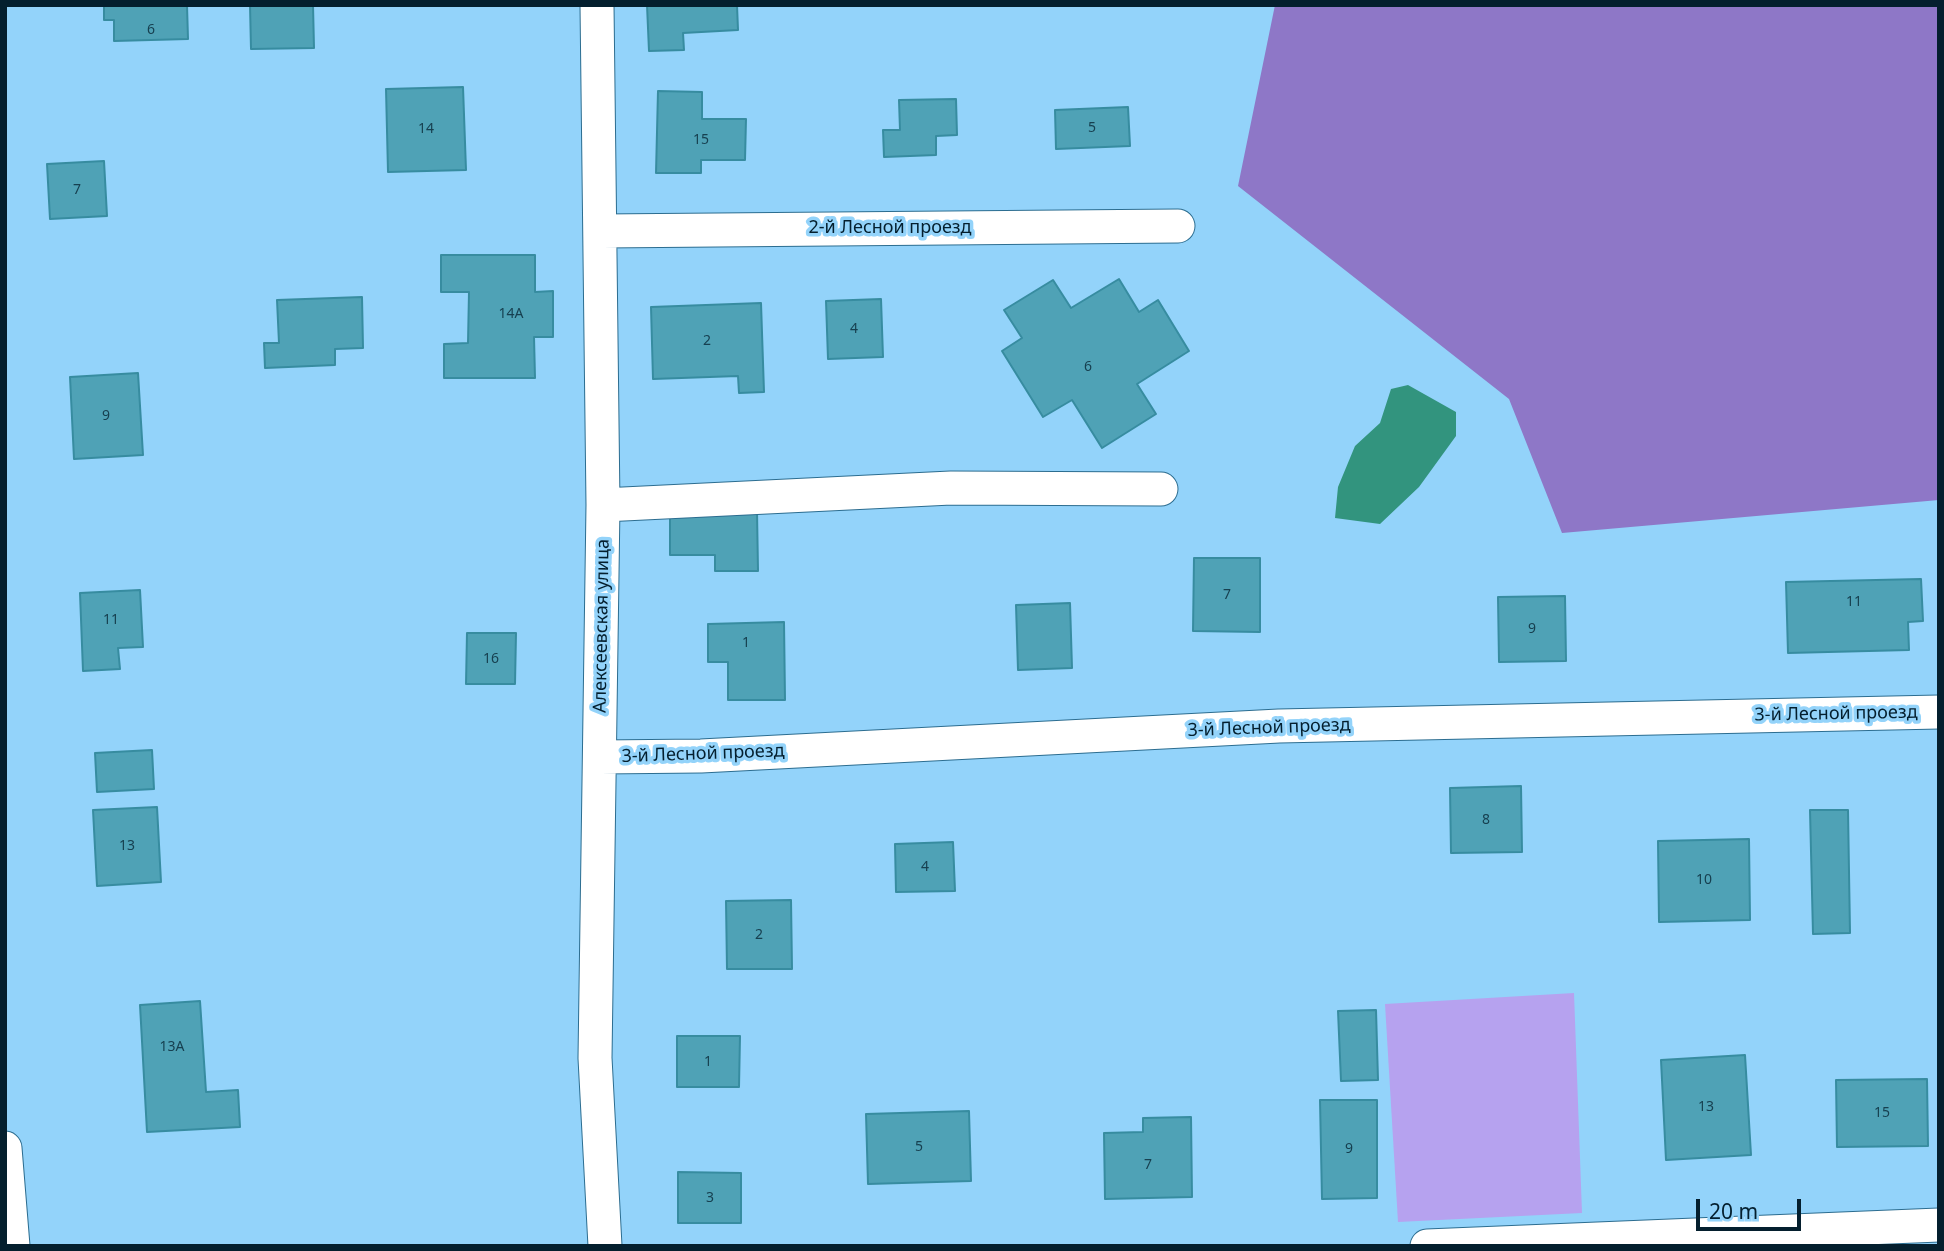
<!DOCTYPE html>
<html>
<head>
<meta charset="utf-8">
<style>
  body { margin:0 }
  #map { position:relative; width:1944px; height:1251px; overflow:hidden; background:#93d3fa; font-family:"Noto Sans",sans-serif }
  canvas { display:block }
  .frame { position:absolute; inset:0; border:7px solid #041f2e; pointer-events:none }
  .scale { position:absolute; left:1696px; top:1199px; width:105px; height:32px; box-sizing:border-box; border:4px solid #041f2e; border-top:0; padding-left:9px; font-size:21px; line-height:24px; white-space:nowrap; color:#041f2e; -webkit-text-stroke:5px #93d3fa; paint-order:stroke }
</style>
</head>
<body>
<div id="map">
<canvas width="1944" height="1251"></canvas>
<div class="frame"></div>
<div class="scale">20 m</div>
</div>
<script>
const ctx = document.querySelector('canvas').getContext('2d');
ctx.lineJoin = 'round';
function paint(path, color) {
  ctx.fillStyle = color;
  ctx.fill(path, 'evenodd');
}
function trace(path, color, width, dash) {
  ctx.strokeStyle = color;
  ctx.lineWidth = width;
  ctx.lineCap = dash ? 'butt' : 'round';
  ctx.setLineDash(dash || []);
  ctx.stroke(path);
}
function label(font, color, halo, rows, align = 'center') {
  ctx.font = font + ' "Noto Sans",sans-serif';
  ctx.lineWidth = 7;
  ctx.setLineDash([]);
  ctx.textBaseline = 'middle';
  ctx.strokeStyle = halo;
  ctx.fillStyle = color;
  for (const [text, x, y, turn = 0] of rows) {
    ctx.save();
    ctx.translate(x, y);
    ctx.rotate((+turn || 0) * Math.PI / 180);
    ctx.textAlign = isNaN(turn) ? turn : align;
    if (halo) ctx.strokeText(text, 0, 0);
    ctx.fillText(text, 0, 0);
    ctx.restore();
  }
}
paint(new Path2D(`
  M1574,993L1582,1213L1398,1222L1385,1004Z`), '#b6a2ef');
paint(new Path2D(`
  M1275,5H1939V500L1562,533L1509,399L1238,186Z`), '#8e77c7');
paint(new Path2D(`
  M1408,385L1456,412V436L1419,487L1380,524L1335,518L1338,487L1355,446L1380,423L1391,389Z`), '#32947e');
const building = new Path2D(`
  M104,5H187L188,39L114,41V20H104Z
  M250,5H313L314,48L251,49Z
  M647,5H737L738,30L683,33L684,50L649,51Z
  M463,87L466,170L388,172L386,89Z
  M658,91L702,92V119H746L745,160H701V173H656Z
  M956,99L957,135L936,136V155L884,157L883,130H900L899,100Z
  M1128,107L1130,146L1056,149L1055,110Z
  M104,161L107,216L50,219L47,164Z
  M441,255H535V292L553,291V337H534L535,378H444V344L468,343L469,292H441Z
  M1119,279L1139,312L1158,300L1189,351L1137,384L1156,414L1102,448L1072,400L1043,417L1002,351L1022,338L1004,310L1053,280L1071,308Z
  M362,297L363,348L335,349V365L265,368L264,343H279L277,300Z
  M881,299L883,357L828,359L826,301Z
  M761,303L764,392L739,393L738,376L653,379L651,307Z
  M138,373L143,455L74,459L70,377Z
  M757,511L758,571H715V555H670V512Z
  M1194,558H1260V632L1193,631Z
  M1921,579L1923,621L1908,622L1909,650L1788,653L1786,582Z
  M140,590L143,647L118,648L120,669L83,671L80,593Z
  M1565,596L1566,661L1499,662L1498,597Z
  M1070,603L1072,668L1018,670L1016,605Z
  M784,622L785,700H728V662H708V624Z
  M467,633H516L515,684H466Z
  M152,750L154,789L97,792L95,753Z
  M1521,786L1522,852L1451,853L1450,788Z
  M157,807L161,882L97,886L93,810Z
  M1810,810H1848L1850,933L1813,934Z
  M1749,839L1750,920L1659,922L1658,841Z
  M953,842L955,891L896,892L895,844Z
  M791,900L792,969H727L726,901Z
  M200,1001L206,1092L238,1090L240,1127L147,1132L140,1005Z
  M1376,1010L1378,1080L1341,1081L1338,1011Z
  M677,1036H740L739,1087H677Z
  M1745,1055L1751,1155L1666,1160L1661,1060Z
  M1927,1079L1928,1146L1837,1147L1836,1080Z
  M1320,1100H1377V1198L1322,1199Z
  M969,1111L971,1181L868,1184L866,1114Z
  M1191,1117L1192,1197L1105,1199L1104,1133L1143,1132V1118Z
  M678,1172L741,1173V1223H678Z`);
paint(building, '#4fa2b6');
trace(building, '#378ca0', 2);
const minor = new Path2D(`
  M597,5L603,505L595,1058L605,1246
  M602,231L1178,226
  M603,505L951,488L1161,489
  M600,757L701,756L1279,726L1939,712
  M5,1148L13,1246
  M1427,1246L1939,1225`);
trace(minor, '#2c6d90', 35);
trace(minor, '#fff', 33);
label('14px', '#174050', null, [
  ["6",151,30],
  ["5",1092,128],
  ["14",426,129],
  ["15",701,140],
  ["7",77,190],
  ["14А",511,314],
  ["4",854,329],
  ["2",707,341],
  ["6",1088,367],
  ["9",106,416],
  ["7",1227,595],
  ["11",1854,602],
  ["11",111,620],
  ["9",1532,629],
  ["1",746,643],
  ["16",491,659],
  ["8",1486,820],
  ["13",127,846],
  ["4",925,867],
  ["10",1704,880],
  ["2",759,935],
  ["13А",172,1047],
  ["1",708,1062],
  ["13",1706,1107],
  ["15",1882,1113],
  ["5",919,1147],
  ["9",1349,1149],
  ["7",1148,1165],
  ["3",710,1198]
]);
label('18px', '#041f2e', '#93d3fa', [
  ["2-й Лесной проезд",890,228],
  ["Алексеевская улица",602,626,-89],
  ["3-й Лесной проезд",1836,714,-1],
  ["3-й Лесной проезд",1269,728,-2],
  ["3-й Лесной проезд",703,754,-2]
]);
</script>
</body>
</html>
